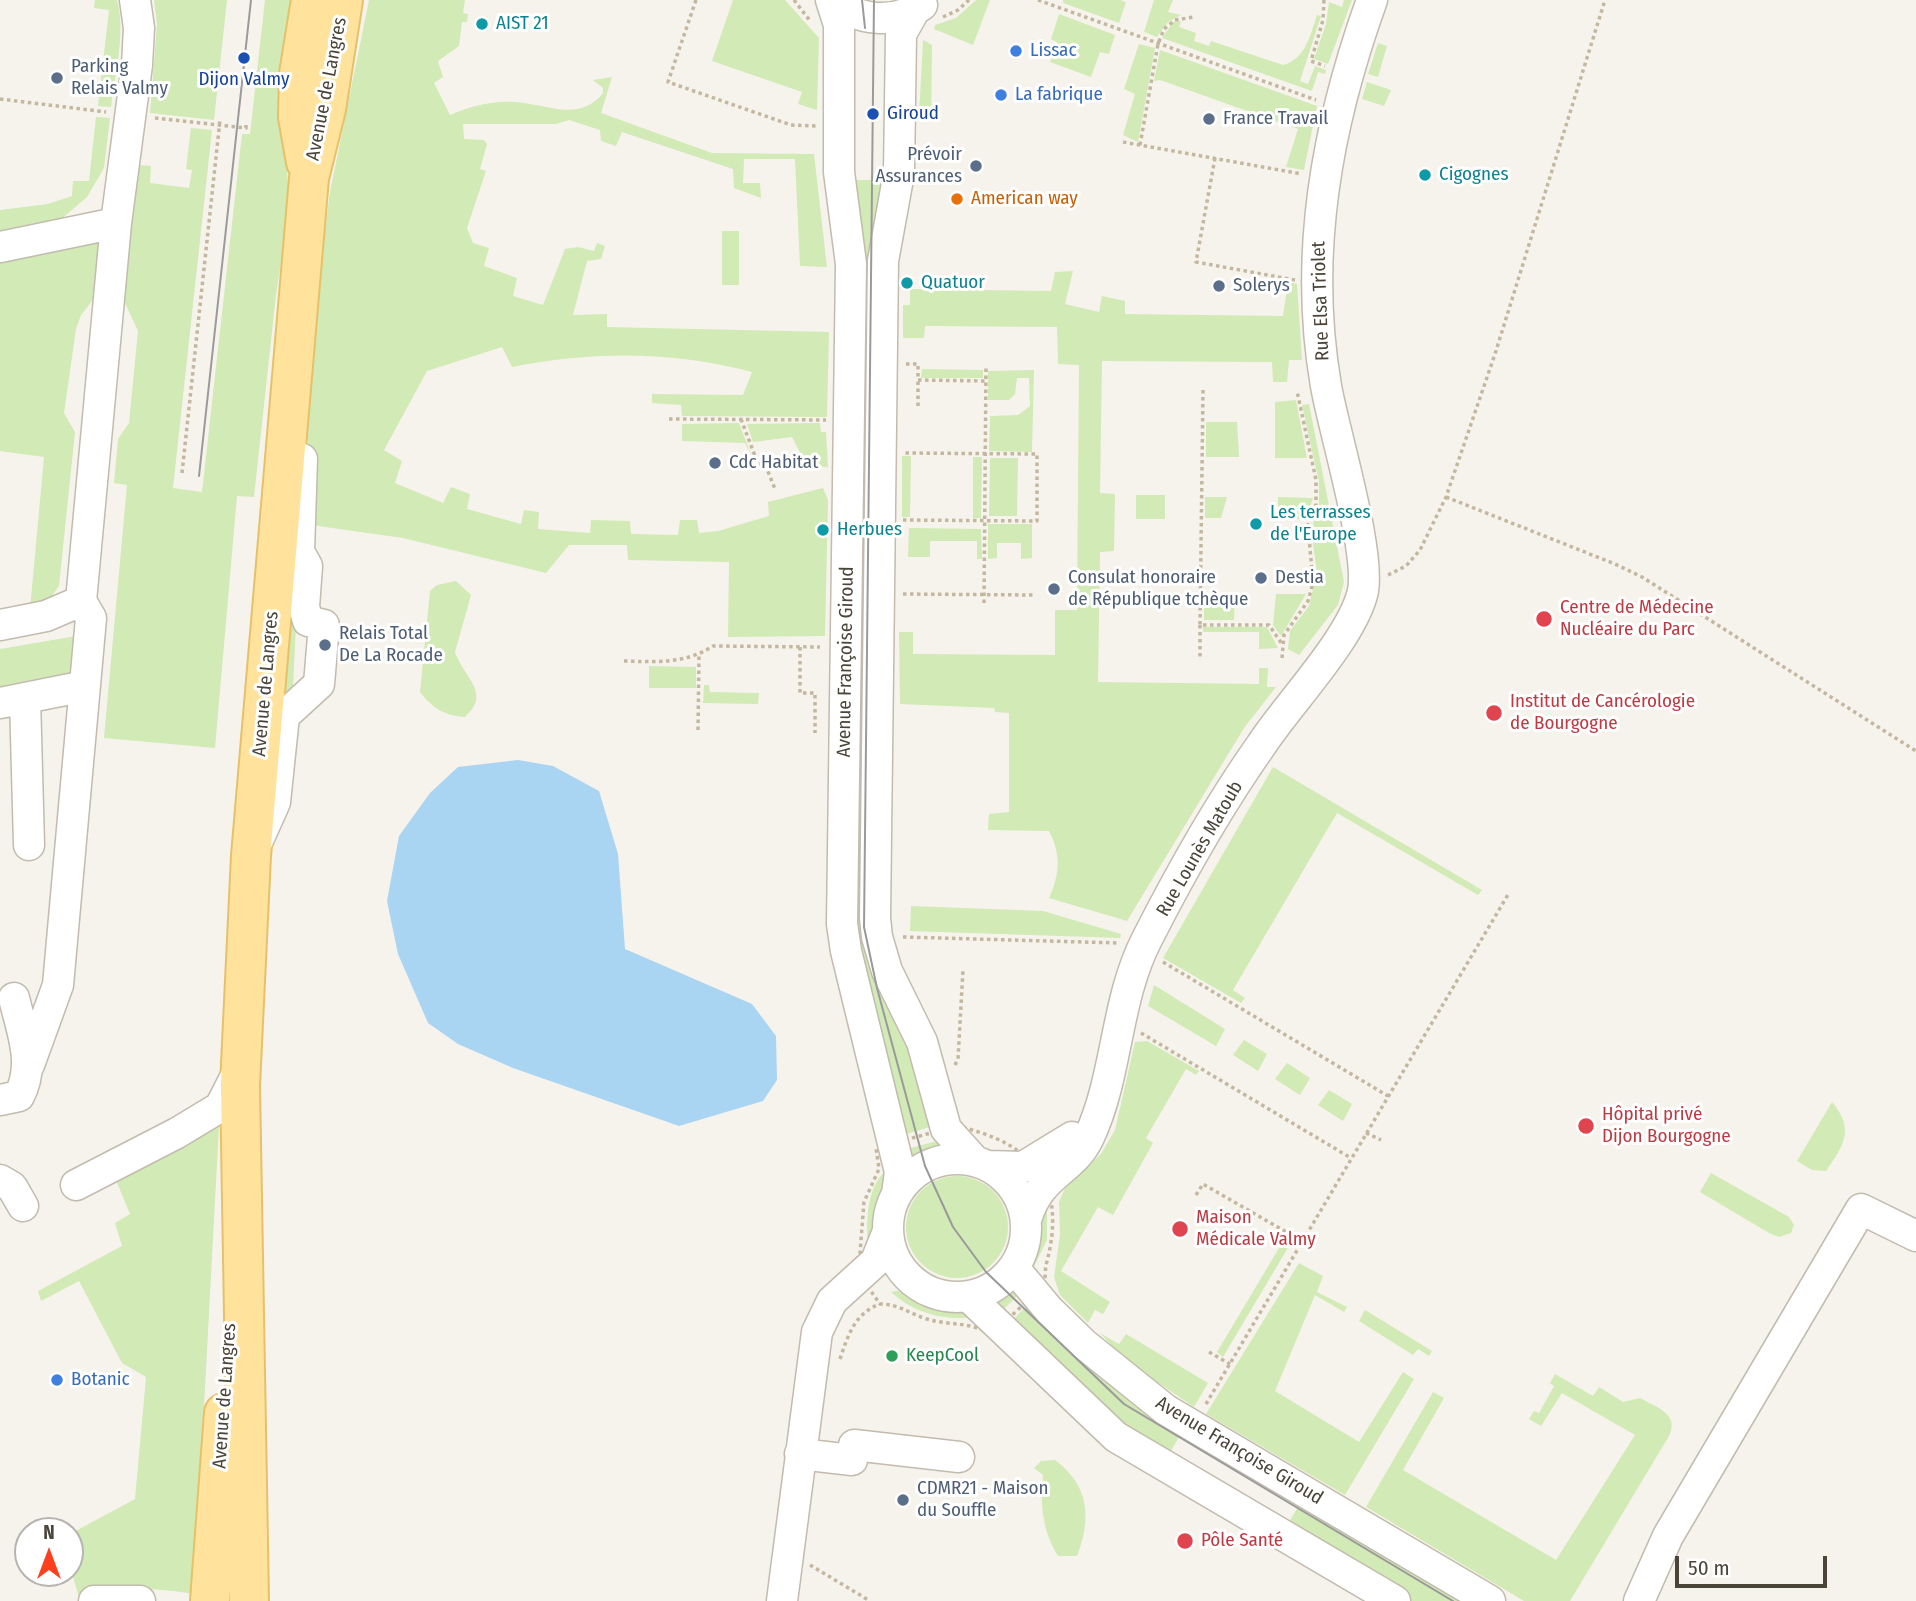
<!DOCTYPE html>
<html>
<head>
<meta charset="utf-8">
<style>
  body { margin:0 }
  #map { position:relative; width:1916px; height:1601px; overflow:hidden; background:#f6f3ec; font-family:"Fira Sans Condensed",sans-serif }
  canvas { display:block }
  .north { position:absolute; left:14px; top:1517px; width:70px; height:70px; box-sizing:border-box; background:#fff; border:2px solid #b7b4b0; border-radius:50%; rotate:0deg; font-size:19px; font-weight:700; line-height:28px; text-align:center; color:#4b4439 }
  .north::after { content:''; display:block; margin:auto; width:24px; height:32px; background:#fc3f1d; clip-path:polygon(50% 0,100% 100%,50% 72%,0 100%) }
  .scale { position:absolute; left:1675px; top:1556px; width:152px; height:32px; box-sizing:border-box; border:4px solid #4b4439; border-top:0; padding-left:9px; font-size:21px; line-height:24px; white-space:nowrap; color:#4b4439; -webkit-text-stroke:5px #fff; paint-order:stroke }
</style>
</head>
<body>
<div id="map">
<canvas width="1916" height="1601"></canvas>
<div class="north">N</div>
<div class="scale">50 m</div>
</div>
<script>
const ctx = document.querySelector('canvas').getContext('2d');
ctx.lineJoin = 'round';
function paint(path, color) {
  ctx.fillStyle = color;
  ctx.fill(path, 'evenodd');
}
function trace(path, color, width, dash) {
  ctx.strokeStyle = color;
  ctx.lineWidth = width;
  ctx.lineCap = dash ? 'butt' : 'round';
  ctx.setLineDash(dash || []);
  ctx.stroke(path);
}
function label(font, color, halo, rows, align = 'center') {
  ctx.font = font + ' "Fira Sans Condensed",sans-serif';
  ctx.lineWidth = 6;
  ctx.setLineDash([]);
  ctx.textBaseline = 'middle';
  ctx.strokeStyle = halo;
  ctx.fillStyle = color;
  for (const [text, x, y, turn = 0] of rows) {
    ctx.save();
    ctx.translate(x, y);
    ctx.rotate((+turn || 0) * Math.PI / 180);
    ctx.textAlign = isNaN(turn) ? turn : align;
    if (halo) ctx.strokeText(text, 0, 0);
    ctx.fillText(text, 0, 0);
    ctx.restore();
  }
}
paint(new Path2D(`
  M95,0H117C126,33 115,73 111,107L98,106L109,10L94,8Z
  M154,0H227L214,120L150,113L157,24Z
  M265,0H291L282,59L289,209L276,295L254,497L237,496L215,748L104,738L127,485L114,483L118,439L129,423L138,331L120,292L137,165L151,166L150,183L189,188L192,170L186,169L191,128L212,130L173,488L202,492L242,134H250Z
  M369,0H465L463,13L468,14L467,22H462L459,46L438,61L443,77L434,83L450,115C472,106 491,101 515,102C547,104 579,123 603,93V88L593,80L612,77L601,113L712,153L814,154L827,267L800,266L795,159H744L743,183H760L761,198L734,188L733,169L622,132L616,146L601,141L600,130L569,120L556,124H463L464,139L484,140L487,144L480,169L486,171L467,228L473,243L489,248L484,266L517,278L513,296L543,305L565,249L578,247L594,251L597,243L605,246L601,259L587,261L573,315L607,314V327L829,332L827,417L682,416L681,405L652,403V394L743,395L752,372C671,351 594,351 512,367L502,347L427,371L384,450L402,461L395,483L443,503L451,487L470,494L467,509L521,524L524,510L539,512L538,529L590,533L591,520L630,521L631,534L678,535L680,520H697L699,533L718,531L769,516L768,502L823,488L828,500L825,636L728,637L729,562L628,560L627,545H569L546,573L403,538L304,524L313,327L330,192Z
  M733,0H785L819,38L817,110L798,104L802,92L712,61Z
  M976,0H990L973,45L934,29L935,25L956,18Z
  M1063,0H1120L1126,2L1119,23L1063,3Z
  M1154,0H1173L1168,12L1181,15L1168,22L1157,37L1144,32Z
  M1344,0H1352L1328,64L1314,59L1326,24L1329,2L1342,7Z
  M1059,14L1115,35L1109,54L1100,52L1091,77L1050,62L1057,42L1051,39Z
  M1317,15L1321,16L1300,81L1308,84L1315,66L1326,70L1325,74L1318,72L1312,91L1162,38L1173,22L1181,21L1179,27L1196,33L1194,41L1209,46L1211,41L1283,65C1306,59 1310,35 1317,15Z
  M923,40L932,45L931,119L919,115Z
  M1378,43L1387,46L1378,77L1368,74Z
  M1139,44L1155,48L1138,142L1123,135L1135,94L1124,89Z
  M1160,50L1317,106L1304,170L1286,167L1298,129L1160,80L1154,81Z
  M1367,82L1391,90L1384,106L1362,99Z
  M96,117L110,118L104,168L87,197L59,221L0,232V210L48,204L72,196L73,181H89Z
  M847,180H889L868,900L899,1009L937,1125L896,1137L857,970Z
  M722,231H739V285H722Z
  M101,234L99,292L81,315L76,329L64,413L75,432L59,586L46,604L30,609L44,457L0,451V256Z
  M1073,271L1065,304L1099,312L1102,296L1125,301V314L1283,316L1288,282L1297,284L1302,360H1289L1287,382H1273L1272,362L1102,361L1100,493L1115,494L1114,551L1100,552L1098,682L1259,684V668H1268L1267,687H1276L1244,728L1127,921L1049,898C1060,874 1061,854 1049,831L988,830L989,814L1009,812V713L995,712L994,708L900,704L899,632H913V654L1055,655V610H1077L1079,365L1058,364L1057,327L925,326L924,338H903V305H910V289L1051,291L1055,272Z
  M922,369L983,370V378H921Z
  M1034,370L1032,452L989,451L990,416L1018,415L1030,406L1029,378H1017L1015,394L1009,400H988V371Z
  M1296,400L1307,458H1275V402Z
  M1309,404L1344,582L1338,605L1299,655L1288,649L1290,631L1309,606L1317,573L1311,530L1319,503V482L1302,405Z
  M1206,422H1237L1239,457H1206Z
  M739,423L752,457L745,443L682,441V424Z
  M820,423L821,432H826L828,467L807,466L792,437L753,442L747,424Z
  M902,456H911L910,517H902Z
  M973,457H982L981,518H973Z
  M990,458H1018L1017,516H989Z
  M1136,495H1165V519H1136Z
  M1205,497H1227L1221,518H1205Z
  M1278,497L1313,498L1306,519H1278Z
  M988,524H1032V558L1021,559V543H997V558L988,559Z
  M909,528L981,529L982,559H977V541H930V557H908Z
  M289,574L298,586L293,686L282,697Z
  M456,581L471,595L455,652C464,678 492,693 465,717C445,716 432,708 420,692L430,591L437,585Z
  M1204,594H1235L1234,620H1204Z
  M1276,594H1306L1281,636L1273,625Z
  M1203,627H1267L1278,648L1259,649V632H1203Z
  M82,635L73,672L63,681L0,692V649Z
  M649,666L696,667V688H649Z
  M704,685H709L710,692L759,693L758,704L703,703Z
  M1273,767L1482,890L1478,895L1337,813L1233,990L1245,998L1241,1003L1163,958Z
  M911,906L1043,911L1121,934L1120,938L910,931Z
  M1154,985L1225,1029L1216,1046L1148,1006Z
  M1244,1040L1267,1054L1258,1071L1233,1055Z
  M1147,1041L1199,1071L1196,1075L1186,1069L1146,1138L1153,1143L1113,1215L1098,1207L1061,1271L1110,1302L1103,1314L1095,1310L1088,1323L1060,1295L1054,1277L1060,1235L1059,1202L1065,1188L1101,1154L1115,1130L1135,1042Z
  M1287,1063L1310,1078L1300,1095L1275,1079Z
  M1329,1090L1352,1104L1343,1121L1318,1105Z
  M1832,1102C1855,1129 1844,1145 1826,1171L1812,1170L1797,1161Z
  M223,1119L219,1126L194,1594C161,1588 111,1585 80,1601L70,1566V1534L135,1499L146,1377L122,1363L79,1281L41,1301L38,1291L122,1246L115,1223L130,1214L115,1178Z
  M944,1139L946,1151L910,1166L900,1151Z
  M891,1166V1189L868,1247C866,1219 866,1184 891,1166Z
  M1711,1173L1789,1217L1794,1225L1791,1233L1779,1237L1769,1233L1700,1192Z
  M906 1227a51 51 0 1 1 102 0a51 51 0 1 1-102 0Z
  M1047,1202V1240L1031,1273L1029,1261L1037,1210Z
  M1285,1238L1292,1241L1223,1357L1217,1352Z
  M1299,1263L1323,1276L1317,1292L1347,1307L1344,1312L1315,1295L1275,1391L1359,1442L1403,1372L1414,1379L1345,1495L1206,1414Z
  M1012,1284L1020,1293L998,1315L988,1299Z
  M907,1289C930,1298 957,1304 977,1317C945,1321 915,1314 891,1292Z
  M1032,1300L1184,1428L1167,1458L1148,1447L1008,1325Z
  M1365,1310L1432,1351L1429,1356L1418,1349L1413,1355L1359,1321Z
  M1100,1333L1119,1344L1126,1334L1208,1383L1194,1407L1125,1360Z
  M1555,1374L1593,1396L1599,1387L1623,1402L1640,1398C1656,1407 1680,1414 1669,1436L1570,1601H1524L1366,1507L1433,1392L1444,1398L1403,1470L1556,1560L1635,1435L1562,1393L1541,1426L1529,1419L1534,1411L1539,1413L1554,1386L1550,1383Z
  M1055,1460C1089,1485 1092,1518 1077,1556H1058C1042,1530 1040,1504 1043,1475L1034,1468L1041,1461Z
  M1304,1497L1479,1601H1411L1286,1527Z`), '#d2eab5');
paint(new Path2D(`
  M518,760L553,766L599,791L618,854L625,949L752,1004L776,1036L777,1080L763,1101L679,1126L513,1068L458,1044L428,1023L398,954L387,901L399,836L430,793L458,767Z`), '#a9d4f2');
const minor = new Path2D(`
  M831,0L839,25V172L851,264L842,924L846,951L900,1172L897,1194
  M832,0C859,21 894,25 922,5
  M914,11L901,34L899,173L883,261L875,918L877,937L887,971L922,1042L946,1129L974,1160
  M0,247L116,223
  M0,625L46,616L81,601L116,223L137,65L139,28L135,0
  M25,698L29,845
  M0,703L85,686
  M258,840L275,802L284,716L319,684L324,625L308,621L304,607L307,566L299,552L302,459
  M29,1065L58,985L91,618L81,601
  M0,1100L19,1096C36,1064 22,1032 14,998
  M888 1228a69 69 0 1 1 138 0a69 69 0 1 1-138 0Z
  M988,1166L1023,1167L1072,1137
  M0,1180L12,1187L23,1206
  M76,1185L177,1133L220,1107L239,1070
  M1026,1220C1039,1173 1073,1172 1089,1137C1118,1075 1115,1001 1147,939C1179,876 1221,802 1262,744C1290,702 1349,641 1362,595C1373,558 1334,432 1326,386C1303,254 1327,125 1372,0
  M1014,1268L1049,1310L1084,1344L1166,1410L1490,1601
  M969,1297L1116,1437L1395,1601
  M800,1454L852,1460L854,1445L959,1457
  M94,1601H140
  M782,1601L817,1332L832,1301L876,1261L888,1231
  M1639,1601L1668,1536L1861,1209L1916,1236`);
const major = new Path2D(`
  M306,162L298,117L299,74L311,0
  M210,1601L224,1413
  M249,1601L240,1085L251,856L309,178L326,109L343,0`);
trace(minor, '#c2bbae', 33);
trace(major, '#e6c16a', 42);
trace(new Path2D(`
  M696,0L668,82L791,125L817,126
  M794,0L811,22
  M1038,0L1316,100
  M1324,0L1323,20L1311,61L1325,66
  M943,17L958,10L969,0
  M0,99L106,112
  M155,118L246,128V124
  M1123,142L1302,174
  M1140,145L1158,44L1164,29L1175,20L1194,17
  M1215,158L1196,262L1295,280
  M906,364H918V380L986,381
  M1203,390L1200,625H1269L1282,644
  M918,406V380
  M669,419L826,420
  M741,419L758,464H765L775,489
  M182,473L220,120
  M1446,497L1615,564L1642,577L1916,751
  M903,520L1037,521V454L904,453
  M1388,575L1406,566L1420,550L1446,497L1495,354L1605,0
  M903,594L1033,595
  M984,603L986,365
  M1200,625V657
  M800,647V693H815V733
  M1282,658L1284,635L1308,601L1313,583L1308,525L1316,504V480L1297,391
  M624,661C655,662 686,664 713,646L820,647
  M698,730L699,655
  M903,937L1120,943
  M1163,962L1388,1096
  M1141,1033L1351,1158
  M955,1065L958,1059L963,970
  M956,1126C1035,1143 1068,1185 1046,1265C1045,1270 1046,1276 1044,1281C1034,1298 1005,1320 991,1335C971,1321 950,1326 927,1319C910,1314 899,1304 880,1304L853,1266L860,1253L864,1202L879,1169L876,1148Z
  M1366,1133L1381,1140
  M1196,1195L1203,1184L1302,1241
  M1209,1352L1230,1364
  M840,1359C848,1335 855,1313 880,1304
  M1206,1404L1509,893
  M810,1565L870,1601`), '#c4b79f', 3.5, [3.5, 3.5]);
trace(minor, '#fff', 30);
trace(major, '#ffe39c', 38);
trace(new Path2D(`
  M862,0L865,28
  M874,0L864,927L877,988L925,1166L953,1227L986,1272L1124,1404L1453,1601
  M199,476L251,0`), '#9a9a9a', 2);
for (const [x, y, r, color] of [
  [482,24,7,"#0f9aa8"],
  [1016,51,7,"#3f7fe0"],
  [244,58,7,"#1a4fb4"],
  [57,78,7,"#5c6f8a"],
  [1001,95,7,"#3f7fe0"],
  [873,114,7,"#1a4fb4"],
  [1209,119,7,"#5c6f8a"],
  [976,166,7,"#5c6f8a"],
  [1425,175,7,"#0f9aa8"],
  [957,199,7,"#e8710a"],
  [907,283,7,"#0f9aa8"],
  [1219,286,7,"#5c6f8a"],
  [715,463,7,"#5c6f8a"],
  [1256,524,7,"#0f9aa8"],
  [823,530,7,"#0f9aa8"],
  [1261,578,7,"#5c6f8a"],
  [1054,589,7,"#5c6f8a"],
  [1544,619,9,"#e0444e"],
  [325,645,7,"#5c6f8a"],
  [1494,713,9,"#e0444e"],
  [1586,1126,9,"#e0444e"],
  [1180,1229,9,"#e0444e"],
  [892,1356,7,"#2e9e5b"],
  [57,1380,7,"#3f7fe0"],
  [903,1500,7,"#5c6f8a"],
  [1185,1541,9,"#e0444e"]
]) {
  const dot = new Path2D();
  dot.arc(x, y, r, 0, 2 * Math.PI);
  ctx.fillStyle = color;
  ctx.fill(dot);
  trace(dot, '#fff', 2.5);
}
label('19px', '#0d838f', '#fff', [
  ["AIST 21",496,24],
  ["Cigognes",1439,175],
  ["Quatuor",921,283],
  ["Les terrasses",1270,513],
  ["de l'Europe",1270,535],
  ["Herbues",837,530]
], 'left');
label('19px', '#366cbe', '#fff', [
  ["Lissac",1030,51],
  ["La fabrique",1015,95],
  ["Botanic",71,1380]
], 'left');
label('19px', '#4e5e75', '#fff', [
  ["Parking",71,67],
  ["Relais Valmy",71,89],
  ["France Travail",1223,119],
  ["Prévoir",962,155,"right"],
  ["Assurances",962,177,"right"],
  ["Solerys",1233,286],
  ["Cdc Habitat",729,463],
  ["Consulat honoraire",1068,578],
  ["de République tchèque",1068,600],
  ["Destia",1275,578],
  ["Relais Total",339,634],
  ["De La Rocade",339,656],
  ["CDMR21 - Maison",917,1489],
  ["du Souffle",917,1511]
], 'left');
label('19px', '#164399', '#fff', [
  ["Dijon Valmy",244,80],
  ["Giroud",887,114,"left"]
]);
label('19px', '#4b4439', '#fff', [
  ["Avenue de Langres",327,89,-79],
  ["Rue Elsa Triolet",1321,301,-92],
  ["Avenue Françoise Giroud",846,662,-89],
  ["Avenue de Langres",266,684,-85],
  ["Rue Lounès Matoub",1200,849,-60],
  ["Avenue de Langres",225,1396,-86],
  ["Avenue Françoise Giroud",1239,1451,31]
]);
label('19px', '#c56008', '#fff', [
  ["American way",971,199]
], 'left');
label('19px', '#be3a42', '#fff', [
  ["Centre de Médecine",1560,608],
  ["Nucléaire du Parc",1560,630],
  ["Institut de Cancérologie",1510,702],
  ["de Bourgogne",1510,724],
  ["Hôpital privé",1602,1115],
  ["Dijon Bourgogne",1602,1137],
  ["Maison",1196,1218],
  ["Médicale Valmy",1196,1240],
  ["Pôle Santé",1201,1541]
], 'left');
label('19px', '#27864d', '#fff', [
  ["KeepCool",906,1356]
], 'left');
</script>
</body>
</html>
